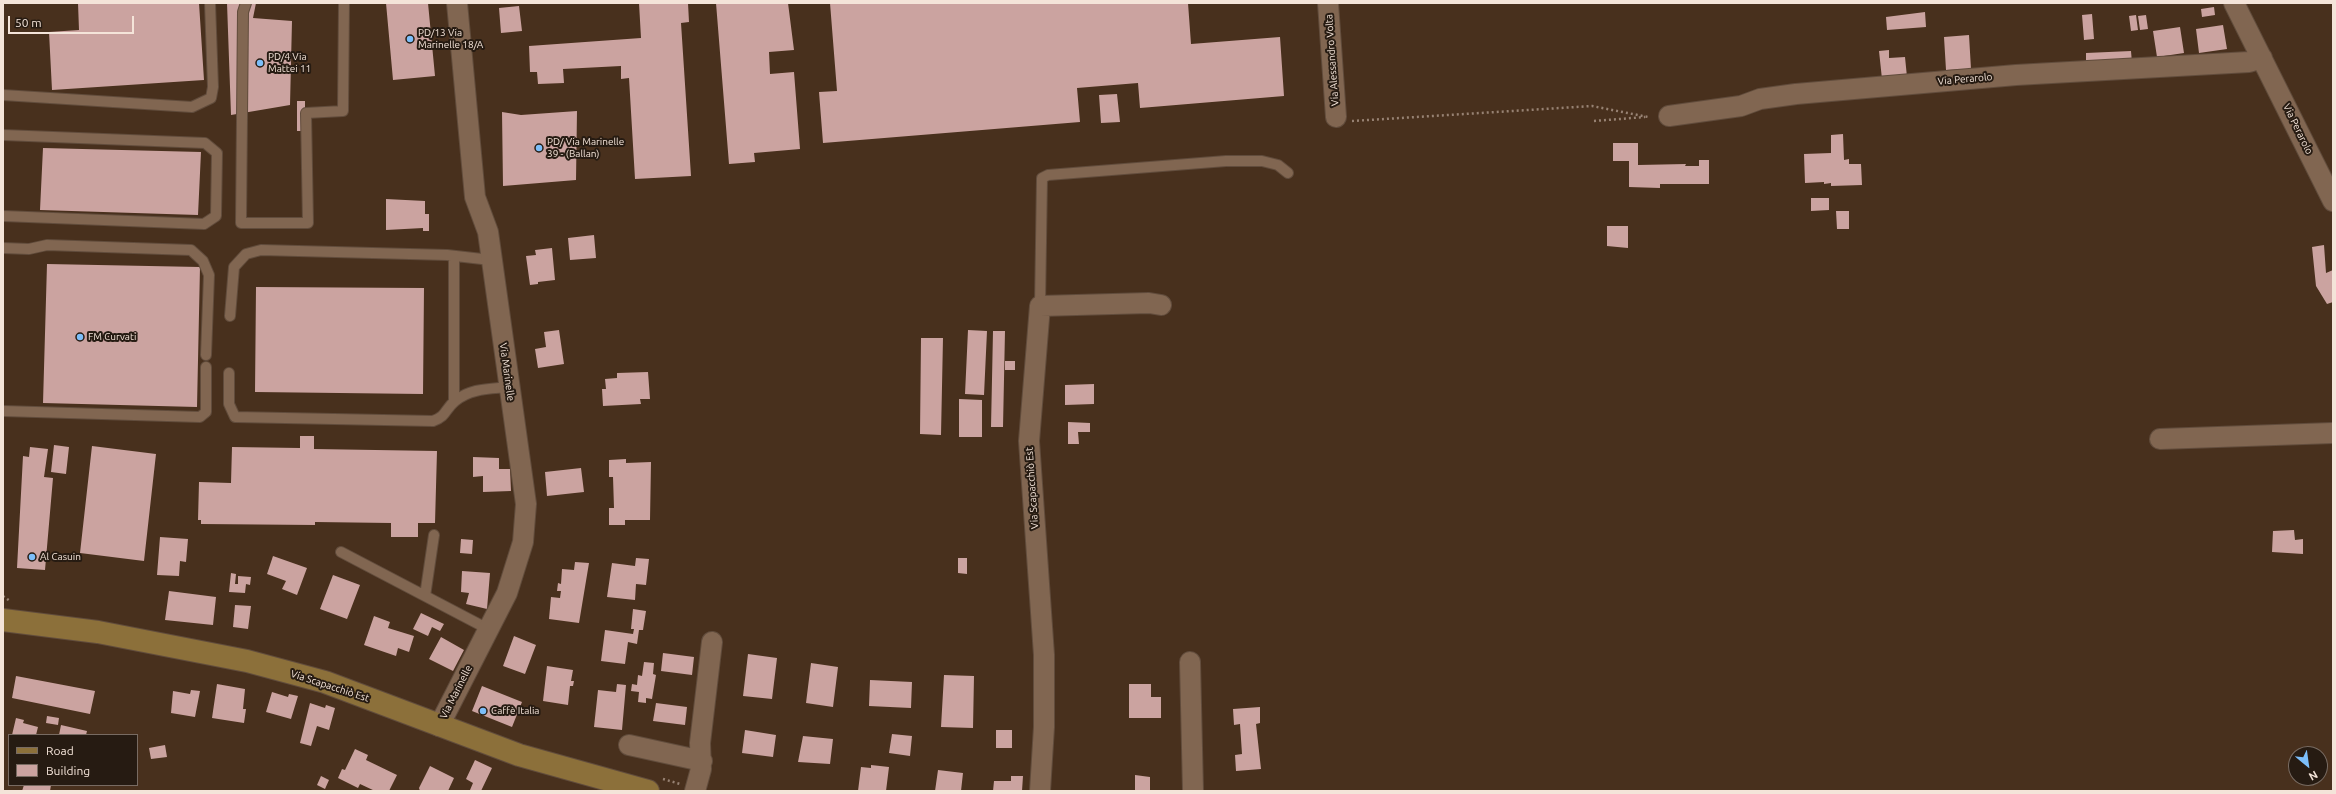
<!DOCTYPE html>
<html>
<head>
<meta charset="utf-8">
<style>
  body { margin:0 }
  #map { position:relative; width:2336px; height:794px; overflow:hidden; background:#48301d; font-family:Ubuntu,sans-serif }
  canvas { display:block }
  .frame { position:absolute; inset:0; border:4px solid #f4e4d9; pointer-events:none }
  .legend { position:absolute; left:8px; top:734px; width:130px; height:52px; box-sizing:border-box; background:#261b12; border:1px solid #786b62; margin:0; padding:5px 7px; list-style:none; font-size:12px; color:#f4e4d9 }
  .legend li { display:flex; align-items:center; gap:8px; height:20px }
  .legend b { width:20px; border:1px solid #786b62 }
  .north { position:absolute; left:2288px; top:746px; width:40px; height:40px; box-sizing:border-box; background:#261b12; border:1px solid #786b62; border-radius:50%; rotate:151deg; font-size:11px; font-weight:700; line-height:16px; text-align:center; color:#f4e4d9 }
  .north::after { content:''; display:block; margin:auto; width:14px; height:18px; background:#7cbef9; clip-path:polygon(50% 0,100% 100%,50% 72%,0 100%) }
  .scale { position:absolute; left:8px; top:16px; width:126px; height:18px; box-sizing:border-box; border:2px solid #f4e4d9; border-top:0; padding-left:5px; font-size:12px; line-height:14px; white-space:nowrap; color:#f4e4d9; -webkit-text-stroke:3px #261b12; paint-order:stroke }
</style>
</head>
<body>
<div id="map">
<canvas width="2336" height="794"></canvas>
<div class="frame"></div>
<ul class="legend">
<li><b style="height:5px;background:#8c703a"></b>Road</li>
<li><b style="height:11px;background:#cba3a0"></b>Building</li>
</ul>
<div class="north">N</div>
<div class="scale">50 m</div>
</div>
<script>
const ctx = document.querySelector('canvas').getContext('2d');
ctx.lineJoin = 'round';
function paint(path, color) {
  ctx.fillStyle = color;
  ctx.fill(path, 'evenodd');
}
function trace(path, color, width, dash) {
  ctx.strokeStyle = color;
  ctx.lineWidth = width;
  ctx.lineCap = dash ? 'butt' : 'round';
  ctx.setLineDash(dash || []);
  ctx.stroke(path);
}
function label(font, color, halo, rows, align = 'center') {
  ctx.font = font + ' Ubuntu,sans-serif';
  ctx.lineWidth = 4;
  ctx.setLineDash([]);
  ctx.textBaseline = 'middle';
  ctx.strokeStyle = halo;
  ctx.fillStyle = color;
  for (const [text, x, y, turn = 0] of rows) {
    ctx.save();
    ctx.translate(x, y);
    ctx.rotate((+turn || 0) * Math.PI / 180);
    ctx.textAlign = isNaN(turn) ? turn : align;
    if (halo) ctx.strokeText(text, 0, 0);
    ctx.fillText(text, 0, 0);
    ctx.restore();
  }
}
paint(new Path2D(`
  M78,3H199L204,80L52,90L49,32L79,30Z
  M227,3H256L253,18L292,21L290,105L231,115Z
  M386,3H428L435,76L393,80Z
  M639,3H688L689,22L681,23L691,176L635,179L629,78L621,79V66L563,69L564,83L538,84L537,72H530L529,46L641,38Z
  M716,3H788L794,50L769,52L770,74L794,72L800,149L754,153L755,162L729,164Z
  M830,3H1188L1191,44L1280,37L1284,96L1140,108L1138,83L1077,88L1080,122L823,143L819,92L837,91Z
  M519,6L522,31L501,33L499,8Z
  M2214,7L2215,15L2202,17L2201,9Z
  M1925,12L1926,27L1887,30L1886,17Z
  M2092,14L2094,39L2084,40L2082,15Z
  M2136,15L2138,30L2131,31L2129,16Z
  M2146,15L2148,29L2140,30L2138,16Z
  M2223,25L2227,49L2199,53L2196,29Z
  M2180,27L2184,53L2157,57L2153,31Z
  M1969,35L1971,69L1946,70L1944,37Z
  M1889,50V58L1905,57L1907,77L1882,79L1879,51Z
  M2131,51L2132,63L2086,64V53Z
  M1117,94L1120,122L1101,123L1099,95Z
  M297,101H305V131H297Z
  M577,111L576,180L503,186L502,112L521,115Z
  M1843,134L1844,160L1849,159V164H1861L1862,185L1831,186V183L1824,184V182L1805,183L1804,154L1831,153V135Z
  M1613,143H1638V165L1686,164L1685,166H1699V160H1709V184H1660V188L1629,187V161H1613Z
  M43,148L201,152L198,215L40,210Z
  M1811,198H1829V210L1811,211Z
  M386,199L425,201V214H429V231H423V228L386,230Z
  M1836,211H1849V229H1837Z
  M1607,226H1628V248L1607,246Z
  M594,235L596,258L570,260L568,238Z
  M2324,245L2326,273L2333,270V302L2327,304L2316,286L2312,247Z
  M552,248L555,280L538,282V284L530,285L526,256L536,255L535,250Z
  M47,264L200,267L197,407L43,403Z
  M256,287L424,288L423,394L255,392Z
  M559,330L564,364L538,368L535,349L546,347L544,332Z
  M968,330L987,331L984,395L965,394Z
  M993,331H1005L1003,427H991Z
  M921,338H943L941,435L920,434Z
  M1005,361H1015V370H1005Z
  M648,372L650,399H640L641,404L603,406L602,389H606L605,379L617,378V373Z
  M1094,384V404L1065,405V385Z
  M959,399L982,400V437H959Z
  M1068,422L1090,423V432H1078L1079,444H1068Z
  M300,436H314V449L437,451L435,523H418V537H391V523L315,522V525L201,524V520H198L199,482L231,483L232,447L300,448Z
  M54,445L69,447L66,474L51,472Z
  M92,446L156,454L144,561L80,553Z
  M30,447L48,449L44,477L53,478L45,570L17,568L23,456L29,457Z
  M473,457L499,458V469H510L511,491L483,492V476L473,477Z
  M626,459V463L651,462L650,520H625V525H609V508H614L613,477H609V460Z
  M581,468L584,492L547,496L545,472Z
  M2294,530L2295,540L2303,539V554L2272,552L2273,531Z
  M160,537L188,539L186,562L180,561L179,576L157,575Z
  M461,539L473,540L472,554L460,553Z
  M273,556L307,568L297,595L282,589L286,581L267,574Z
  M636,558L649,559L646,585L636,584L635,600L607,597L612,563L635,566Z
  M958,558H967V574L958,573Z
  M575,562L589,563L579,623L549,619L551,597L560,598L561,591H557L558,583L561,584L562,569L574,570Z
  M462,571L490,573L487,609L466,604L469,593L461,592Z
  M231,573L236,574L235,584H238V576L251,577L250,585L246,584L245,593L229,592Z
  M333,575L360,585L347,619L320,609Z
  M169,591L216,597L213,625L165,620Z
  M235,605L251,606L248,629L233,627Z
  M633,609L646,611L643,630H639L637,644L628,642L625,664L601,661L605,630L633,634L634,629H631Z
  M421,613L444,624L440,631L432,627L428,636L413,629Z
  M374,616L390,622L388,628L414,636L409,652L398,648L396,656L364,645Z
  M514,636L536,645L525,674L503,666Z
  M441,637L464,650L453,671L429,659Z
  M663,653L694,657L692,675L661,671Z
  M748,654L777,658L772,699L743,696Z
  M644,662L654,663L653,674L656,675L652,699L646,698V703L638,702L639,692L631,691L632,684L637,685L638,675L642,676Z
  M811,663L838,667L833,707L806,703Z
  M547,666L573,670L571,681H574L573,686H570L568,705L543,701Z
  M944,675L974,676L973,728L941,727Z
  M16,676L95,691L90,714L12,698Z
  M870,680L912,682L911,708L869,706Z
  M217,684L245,689L243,709H246L244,723L212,718Z
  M617,684L626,685L622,730L594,727L598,690L616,692Z
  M1129,684H1151V697H1161V718H1129Z
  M482,686L522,702L512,727L472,711Z
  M191,690L200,691L195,717L171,713L173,691L190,694Z
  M272,692L288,697L289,694L298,696L291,719L266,712Z
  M310,703L325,708L326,705L335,708L329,730L317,726L311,746L300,743Z
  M656,703L687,707L685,725L653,721Z
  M1260,707V723L1256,724L1261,769L1236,771L1235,755L1242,754L1240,724L1234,725L1233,709Z
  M47,716L59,718L58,725L46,723Z
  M16,718L24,720L23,723L38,727L36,735H12Z
  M61,725L87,731L86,735H59Z
  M745,730L776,735L773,757L742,753Z
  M996,730H1012V748H996Z
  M892,734L912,736L910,756L889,753Z
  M803,736L833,739L830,764L798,762Z
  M165,745L167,757L151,759L149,748Z
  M355,749L368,755L366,760L397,775L389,791H375L360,784L358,788L338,778L342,769L345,770Z
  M475,760L492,768L481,791L470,790L473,783L466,779Z
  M871,765L889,767L886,791H858L861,767L871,768Z
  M430,766L454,778L448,791H420L419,788Z
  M938,770L963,773L961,791H935Z
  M1135,775L1150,777V791H1135Z
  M321,776L329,780L325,789L317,785Z
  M1011,776H1023L1022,791H993L994,781H1011Z
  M24,785H51L50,791H22Z`), '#cba3a0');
const lane = new Path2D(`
  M246,3L243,12L241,223H308L306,113L343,111L344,3
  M3,95L192,107L211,98L213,87L210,3
  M3,135L205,143L217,153L216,216L204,224L3,216
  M3,248L29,249L47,245L191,250L203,261L209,275L206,355
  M454,256V401
  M1040,306L1042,178L1048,175L1226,161H1262L1278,165L1288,173
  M230,316L234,267L246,254L261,250L447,255L491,260
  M229,373V404L235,417L433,421C447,416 445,409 455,401C471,388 490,389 509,387
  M3,411L200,417L206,412V367
  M341,552L488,629
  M425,596L434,535`);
const street = new Path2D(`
  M1328,3L1336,117
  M2234,3L2333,201
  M1669,116L1741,106L1760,99L1796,94L2016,75L2249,62L2262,58
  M2160,439L2333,433
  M1190,662L1193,791
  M439,726L507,593L523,542L526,504L488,232L475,197L457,3
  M629,745L702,761
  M695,791L701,769L700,743L712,642
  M1040,791L1044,727V655L1029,441L1040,306L1149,303L1161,305`);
const secondary = new Path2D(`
  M3,620L98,632L247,661L325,682L519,755L648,791`);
trace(lane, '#614c3c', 12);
trace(street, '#614c3c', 22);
trace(secondary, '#614c3c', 24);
trace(new Path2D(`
  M1352,121L1592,106L1648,117
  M1594,121L1645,117
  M3,596L10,601
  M663,779L680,784`), '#978273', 2.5, [2, 3]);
trace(lane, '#816651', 10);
trace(street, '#816651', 20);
trace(secondary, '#8c703a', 22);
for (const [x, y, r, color] of [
  [410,39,4,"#7cbef9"],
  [260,63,4,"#7cbef9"],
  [539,148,4,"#7cbef9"],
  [80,337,4,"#7cbef9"],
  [32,557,4,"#7cbef9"],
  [483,711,4,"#7cbef9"]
]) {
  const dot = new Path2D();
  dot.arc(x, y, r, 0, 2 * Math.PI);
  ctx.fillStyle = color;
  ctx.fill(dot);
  trace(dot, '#261b12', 1.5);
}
label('10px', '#f4e4d9', '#261b12', [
  ["PD/13 Via",418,33],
  ["Marinelle 18/A",418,45],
  ["PD/4 Via",268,57],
  ["Mattei 11",268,69],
  ["PD/ Via Marinelle",547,142],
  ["39 - (Ballan)",547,154],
  ["FM Curvati",88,337],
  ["Al Casuin",40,557],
  ["Caffè Italia",491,711]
], 'left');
label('10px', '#f4e4d9', '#261b12', [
  ["Via Alessandro Volta",1332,60,-94],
  ["Via Perarolo",1965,79,-5],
  ["Via Perarolo",2298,129,64],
  ["Via Marinelle",507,372,82],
  ["Via Scapacchiò Est",1032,488,-94],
  ["Via Scapacchiò Est",330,686,18],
  ["Via Marinelle",456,692,-63]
]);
</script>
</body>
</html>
